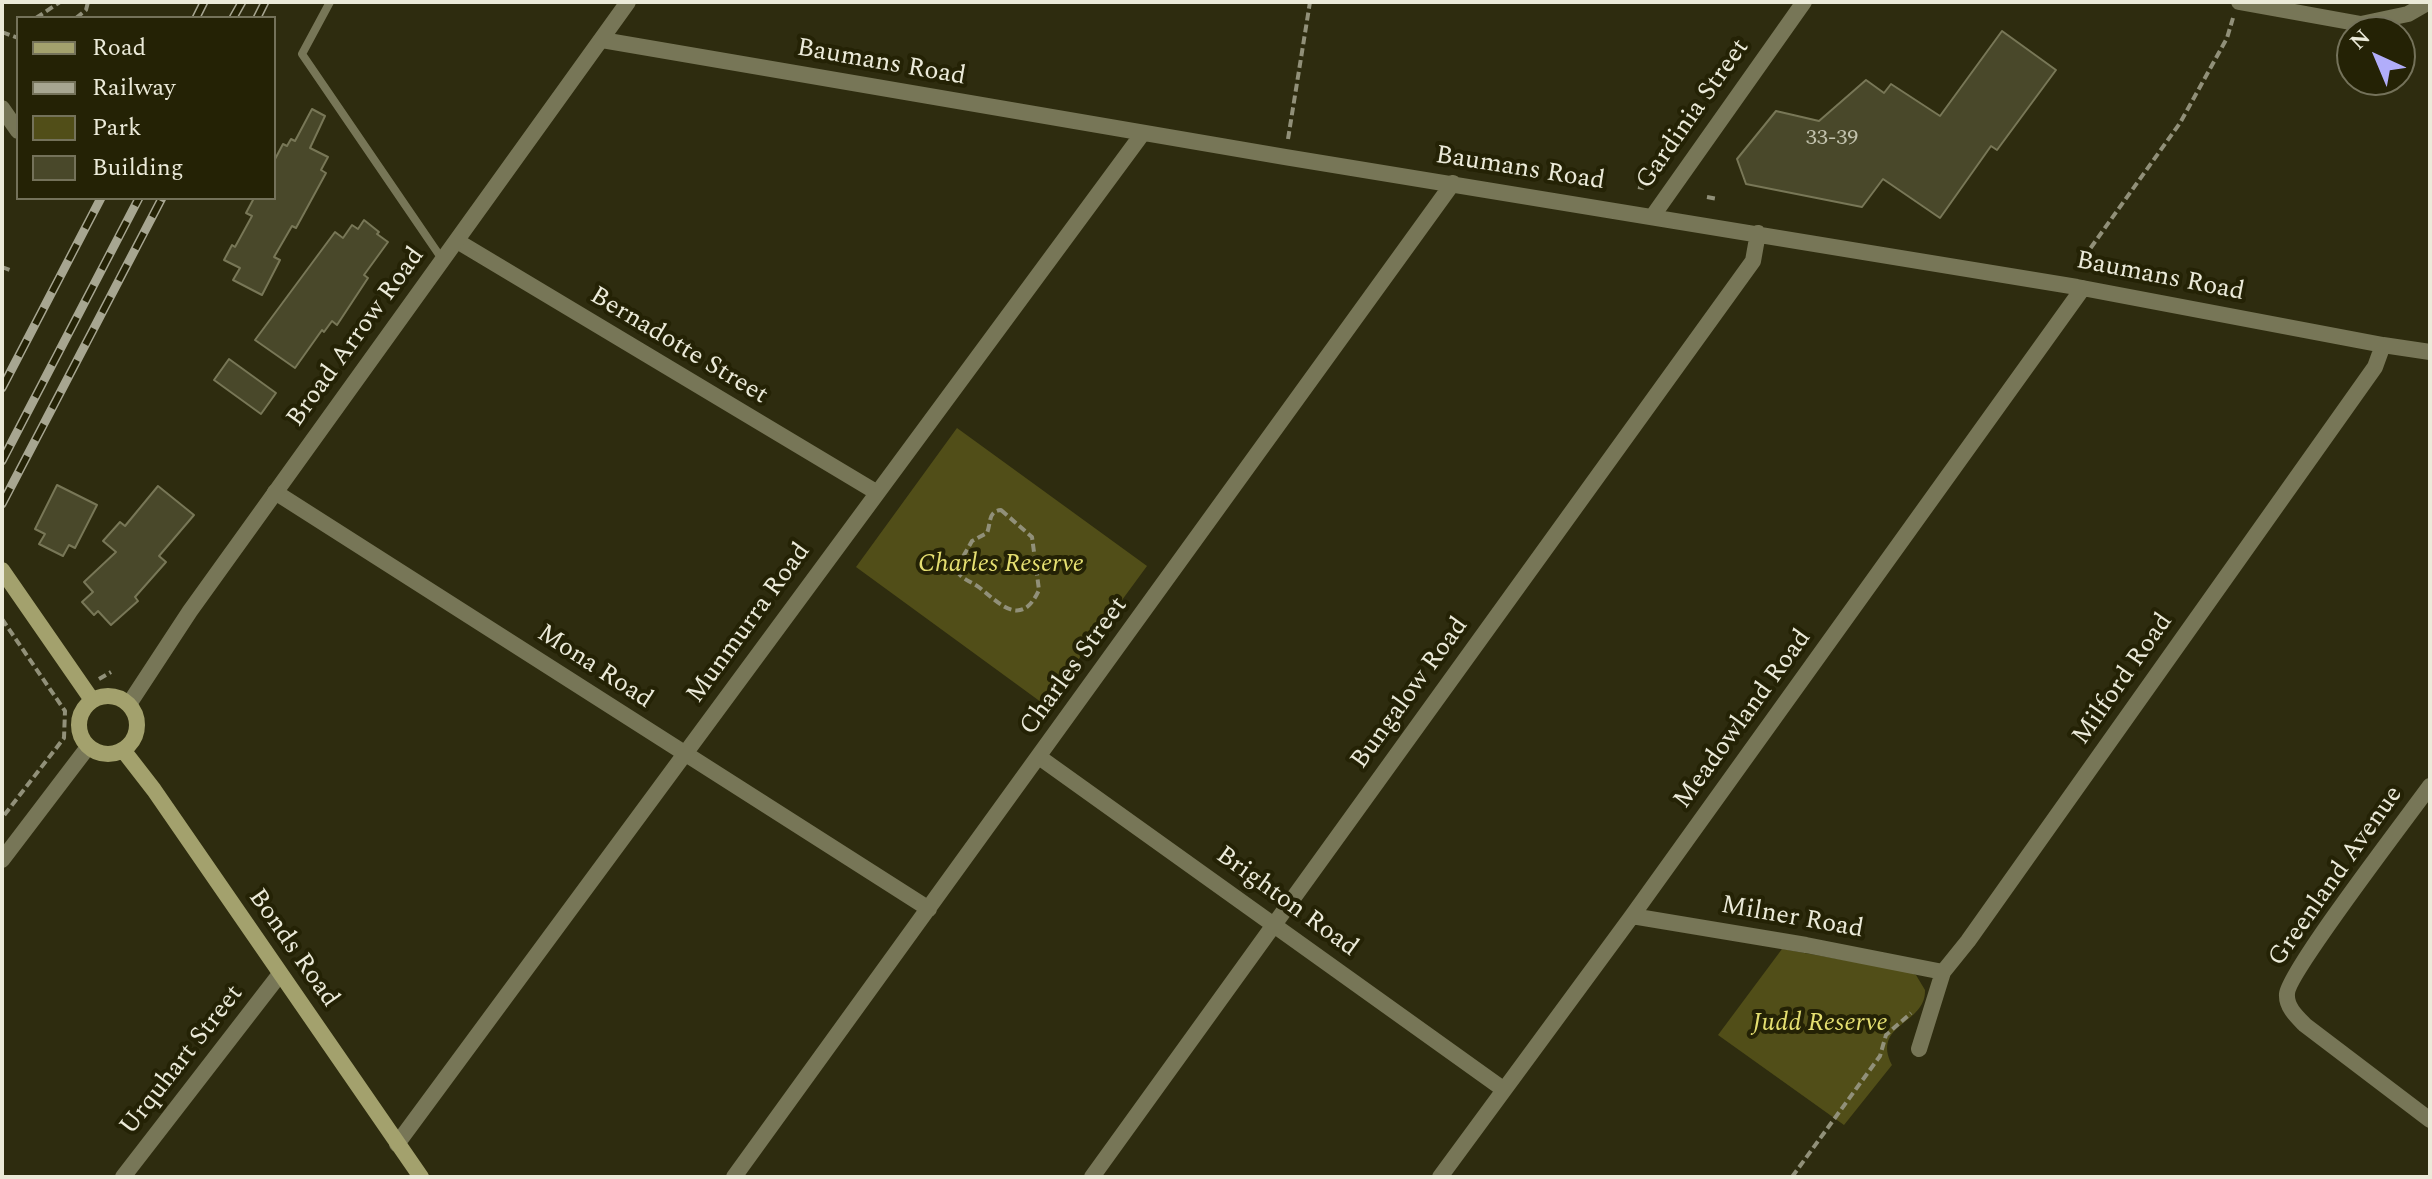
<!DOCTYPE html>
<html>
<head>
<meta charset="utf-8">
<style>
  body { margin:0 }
  #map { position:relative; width:2432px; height:1179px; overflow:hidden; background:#2e2c0f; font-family:Spectral,serif }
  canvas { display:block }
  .frame { position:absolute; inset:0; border:4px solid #ebead9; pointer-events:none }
  .legend { position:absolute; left:16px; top:16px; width:260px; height:184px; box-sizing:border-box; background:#242205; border:2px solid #74725a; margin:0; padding:10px 14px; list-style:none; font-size:24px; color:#ebead9 }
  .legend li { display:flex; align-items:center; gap:16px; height:40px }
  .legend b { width:40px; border:2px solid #74725a }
  .north { position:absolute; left:2336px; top:16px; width:80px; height:80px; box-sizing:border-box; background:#242205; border:2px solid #74725a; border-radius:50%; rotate:316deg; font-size:22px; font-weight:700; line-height:32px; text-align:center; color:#ebead9 }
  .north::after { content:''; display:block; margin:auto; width:28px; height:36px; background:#b1adfa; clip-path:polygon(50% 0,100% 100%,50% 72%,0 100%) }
</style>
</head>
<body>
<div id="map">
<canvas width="2432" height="1179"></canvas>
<div class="frame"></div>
<ul class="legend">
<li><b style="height:10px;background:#a3a16d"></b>Road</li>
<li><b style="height:10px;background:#a7a691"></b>Railway</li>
<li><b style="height:22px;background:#514e18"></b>Park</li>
<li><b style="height:22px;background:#49482a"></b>Building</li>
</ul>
<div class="north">N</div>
</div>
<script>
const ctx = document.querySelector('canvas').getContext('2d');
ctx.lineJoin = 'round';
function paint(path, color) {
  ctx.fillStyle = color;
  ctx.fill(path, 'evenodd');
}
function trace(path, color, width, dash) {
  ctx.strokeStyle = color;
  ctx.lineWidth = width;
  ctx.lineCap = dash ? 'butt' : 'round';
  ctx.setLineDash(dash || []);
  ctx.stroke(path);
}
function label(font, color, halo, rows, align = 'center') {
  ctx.font = font + ' Spectral,serif';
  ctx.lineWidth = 8;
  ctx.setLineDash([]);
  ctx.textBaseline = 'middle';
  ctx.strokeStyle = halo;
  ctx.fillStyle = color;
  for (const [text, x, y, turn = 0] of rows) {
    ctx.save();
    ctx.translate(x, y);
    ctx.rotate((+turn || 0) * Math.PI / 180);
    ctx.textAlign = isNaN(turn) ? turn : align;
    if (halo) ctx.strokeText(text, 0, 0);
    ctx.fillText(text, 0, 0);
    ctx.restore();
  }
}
paint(new Path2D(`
  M957,428L1147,566L1045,705L856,567Z
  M1782,949L1906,971L1916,975L1925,990C1926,1025 1871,1023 1892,1065L1844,1125L1718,1035Z`), '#514e18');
const building = new Path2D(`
  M2002,31L2056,70L1997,150L1991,146L1940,218L1883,179L1862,207L1746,184L1737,159L1776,111L1819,121L1866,80L1884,93L1891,84L1940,116Z
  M312,109L325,116L310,148L328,157L321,170L326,173L296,228L292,226L274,257L280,260L262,295L233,280L240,268L224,260L232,245L235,247L252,216L246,213L254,198H274V161L283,144L287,146L291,139L295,141Z
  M364,220L379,232L377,234L388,242L364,275L368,278L337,325L332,321L324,332L322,330L295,368L255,340L335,232L343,238L352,225L358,229Z
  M229,359L276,393L261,414L214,380Z
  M57,485L97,505L75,548L69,545L63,556L39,544L45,534L35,529Z
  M158,486L194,515L159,556L166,562L135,597L138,601L111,625L98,611L94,615L82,602L93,592L84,582L116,552L103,541L120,522L125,526Z`);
paint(building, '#49482a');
trace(building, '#787757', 2);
trace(new Path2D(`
  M36,18L60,2
  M76,18L86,10L88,2
  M2,32L18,38
  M1288,139L1310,2
  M1638,187L1644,188
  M1707,197L1718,199
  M2,267L10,270
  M2080,269L2082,260L2180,123L2227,38L2233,18
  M1001,510L1032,537L1039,590C1022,627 1002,606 980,588C971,581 961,580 956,569L972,541L987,533C991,523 988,511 1001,510Z
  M2,619L65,711L64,738L2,818
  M99,679L111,672
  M1792,1177L1880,1056L1886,1035L1911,1013`), '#919079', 4, [8, 4]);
trace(new Path2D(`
  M330,2L302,54L442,259`), '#777657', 8);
trace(new Path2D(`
  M2239,2L2361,24L2408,14L2429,2
  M602,40L1285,157L2077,287L2383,345L2430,352
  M2,108L18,131
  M1652,217L1804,2
  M457,241L876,492
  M275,492L929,909
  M1039,757L1503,1089
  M2430,786C2409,815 2287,974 2287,994C2286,1007 2297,1017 2305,1025L2430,1120
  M2,860L88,747
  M1632,916L1806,945L1943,972
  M1919,1049L1943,972L1968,941L2375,367L2383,345
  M397,1144L1143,133
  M123,1177L280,974
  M734,1177L1453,183
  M1092,1177L1753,261L1758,233
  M1440,1177L1632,916L2083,288`), '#777657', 16);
trace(new Path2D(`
  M129,704L190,611L628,2`), '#777657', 16);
trace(new Path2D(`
  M2,570L92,700
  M79 725a29 29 0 1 1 58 0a29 29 0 1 1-58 0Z
  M123,750L154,790L421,1177`), '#a3a16d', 16);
const rail = new Path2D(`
  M196,18L204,2
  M233,18L242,2
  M257,18L265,2
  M2,388L101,198
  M2,461L139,198
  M2,504L162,198`);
trace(rail, '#a7a691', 9);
trace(rail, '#242205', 6, [18]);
label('22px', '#c2c2ad', null, [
  ["33-39",1832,140]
]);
label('26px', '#ebead9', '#242205', [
  ["Baumans Road",881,64,10],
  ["Gardinia Street",1694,115,-55],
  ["Baumans Road",1520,170,9],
  ["Baumans Road",2160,278,11],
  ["Broad Arrow Road",357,338,-54],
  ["Bernadotte Street",678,347,31],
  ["Munmurra Road",750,624,-54],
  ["Charles Street",1075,667,-54],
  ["Mona Road",594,668,33],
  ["Milford Road",2124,680,-55],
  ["Bungalow Road",1411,694,-54],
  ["Meadowland Road",1744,720,-54],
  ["Greenland Avenue",2337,877,-55],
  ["Brighton Road",1286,903,36],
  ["Milner Road",1792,919,10],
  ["Bonds Road",292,949,55],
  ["Urquhart Street",183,1061,-52]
]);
label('italic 26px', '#e5df71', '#242205', [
  ["Charles Reserve",1001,566],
  ["Judd Reserve",1820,1025]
]);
</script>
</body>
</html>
